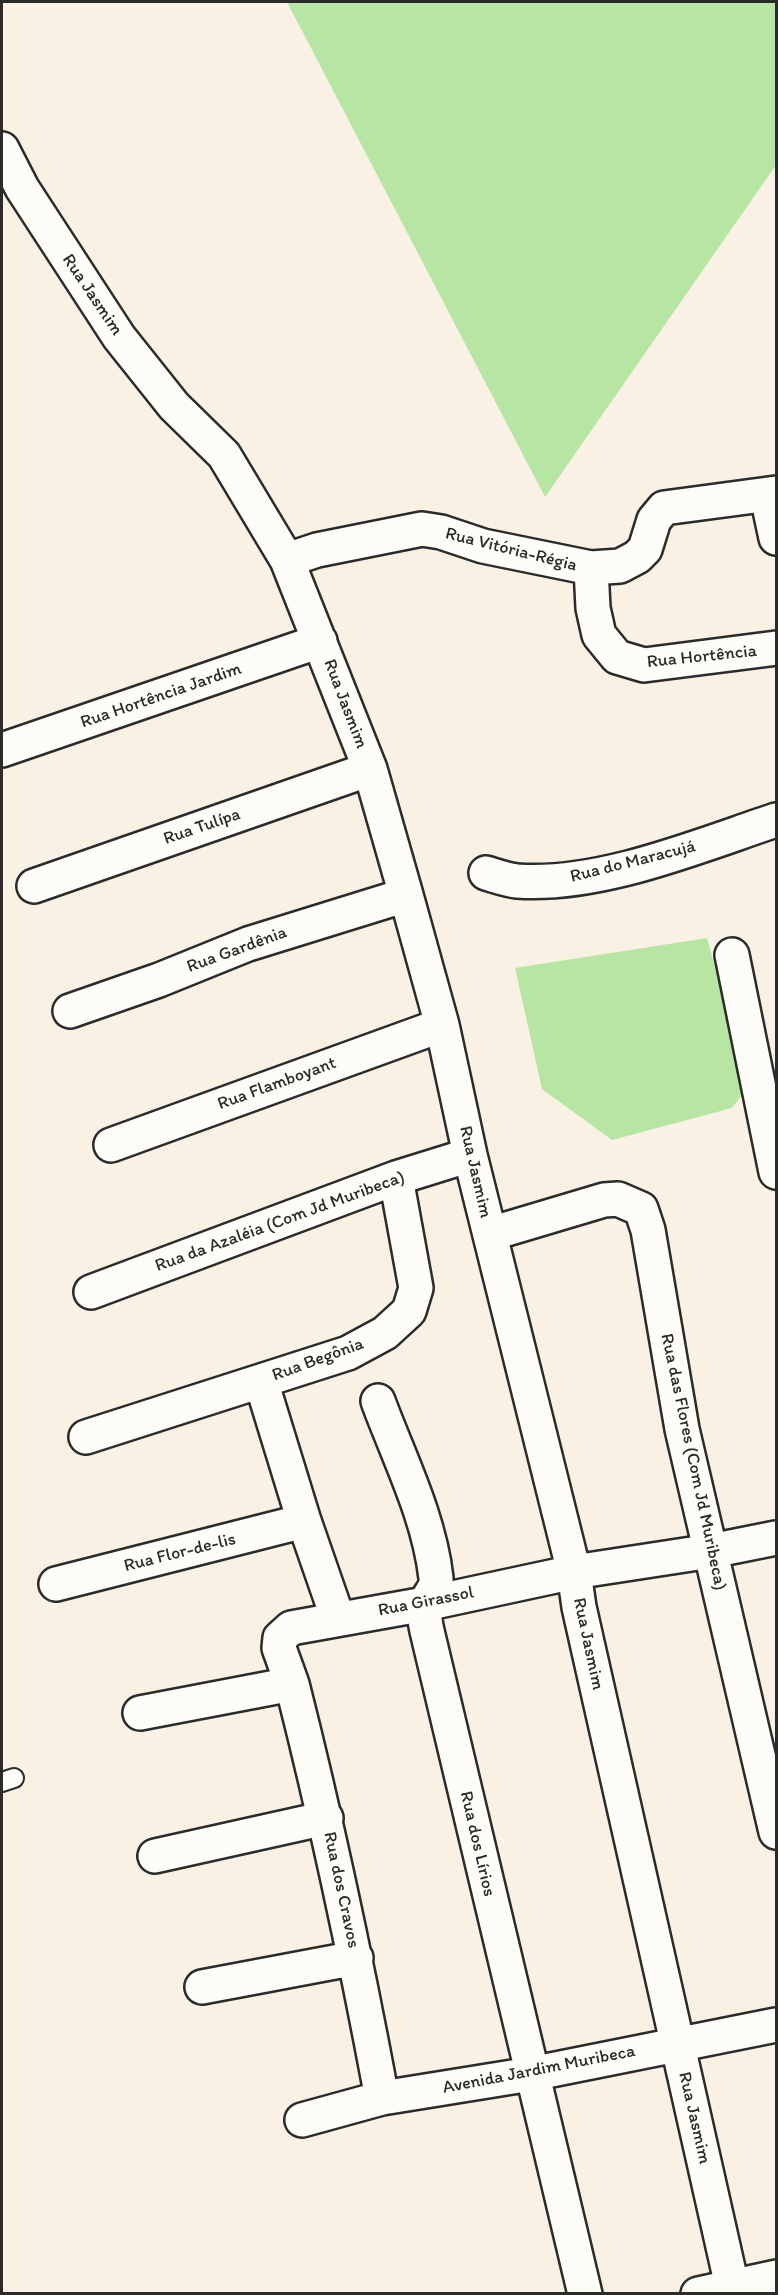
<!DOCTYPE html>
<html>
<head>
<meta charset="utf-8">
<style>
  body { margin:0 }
  #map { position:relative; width:778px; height:2295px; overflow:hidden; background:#f9f1e4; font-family:Itim,sans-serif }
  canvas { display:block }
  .frame { position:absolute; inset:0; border:3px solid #2b2b2b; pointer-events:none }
</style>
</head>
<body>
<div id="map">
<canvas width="778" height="2295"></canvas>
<div class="frame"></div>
</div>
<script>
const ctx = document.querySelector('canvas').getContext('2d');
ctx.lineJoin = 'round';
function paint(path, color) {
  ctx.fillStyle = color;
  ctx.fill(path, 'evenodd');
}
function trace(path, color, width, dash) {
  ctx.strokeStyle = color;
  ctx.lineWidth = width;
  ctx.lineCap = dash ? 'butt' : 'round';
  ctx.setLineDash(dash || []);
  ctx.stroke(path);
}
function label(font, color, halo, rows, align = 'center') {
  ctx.font = font + ' Itim,sans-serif';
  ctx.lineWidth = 5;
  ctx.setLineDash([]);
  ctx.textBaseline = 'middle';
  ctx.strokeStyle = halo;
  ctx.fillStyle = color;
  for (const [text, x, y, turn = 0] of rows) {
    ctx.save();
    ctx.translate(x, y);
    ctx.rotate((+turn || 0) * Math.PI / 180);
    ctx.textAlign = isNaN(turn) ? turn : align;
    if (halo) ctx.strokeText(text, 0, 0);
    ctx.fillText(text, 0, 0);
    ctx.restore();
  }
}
paint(new Path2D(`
  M287,2H776V165L545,497Z
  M707,938L747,1088L732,1108L612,1140L542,1089L515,968Z`), '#b7e5a3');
const lane = new Path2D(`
  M2,1782L14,1778`);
const street = new Path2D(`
  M2,149L22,188L119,337L174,406L224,455L287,560L370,769L406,895L442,1025L470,1155L574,1572L579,1607L732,2286
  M767,496L776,538
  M287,560L317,550L422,529L441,532L483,546L591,568L620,566L637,557L645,549L654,520L664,508L776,493
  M591,568L593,608L599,635L617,657L644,665L776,648
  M2,750L320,641
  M486,873C496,876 507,880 517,881C600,887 698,846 776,820
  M34,886L370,769
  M732,955L776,1172
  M70,1011L159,980L248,944L406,895
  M111,1145L442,1025
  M490,1234L604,1200L618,1199L641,1209L648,1230L682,1429L776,1832
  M91,1292L396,1178L470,1155
  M261,1381L304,1521L338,1619
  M378,1401C399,1458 429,1516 436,1578C437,1589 429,1594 426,1603C423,1611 425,1622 427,1631L585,2294
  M86,1437L348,1353L385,1333L409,1311L416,1288L396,1178
  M56,1584L304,1521
  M292,1684C327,1822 356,1959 382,2098
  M140,1713L292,1684L279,1648L280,1638L291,1628L425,1604L574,1572L711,1551L776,1538
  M155,1856L326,1818
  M202,1987L356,1958
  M302,2120L382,2098L531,2074L776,2025`);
const secondary = new Path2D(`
  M698,2294L776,2277`);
trace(lane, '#2b2b2b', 22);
trace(street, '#2b2b2b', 38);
trace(secondary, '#2b2b2b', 38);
trace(lane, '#fdfcf7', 18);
trace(street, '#fdfcf7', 33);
trace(secondary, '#fdfcf7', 33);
label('18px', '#2b2b2b', '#fdfcf7', [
  ["Rua Jasmim",92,295,56],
  ["Rua Vitória-Régia",511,550,14],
  ["Rua Hortência",702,657,-6],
  ["Rua Hortência Jardim",161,696,-19],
  ["Rua Jasmim",345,704,69],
  ["Rua Tulípa",202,827,-19],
  ["Rua do Maracujá",633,862,-14],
  ["Rua Gardênia",237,950,-20],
  ["Rua Flamboyant",277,1084,-20],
  ["Rua Jasmim",475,1172,77],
  ["Rua da Azaléia (Com Jd Muribeca)",280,1222,-20],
  ["Rua Begônia",318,1360,-20],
  ["Rua das Flores (Com Jd Muribeca)",693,1462,78],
  ["Rua Flor-de-lis",180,1553,-14],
  ["Rua Girassol",426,1602,-11],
  ["Rua Jasmim",588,1644,78],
  ["Rua dos Lírios",477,1844,77],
  ["Rua dos Cravos",341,1890,78],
  ["Avenida Jardim Muribeca",539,2070,-11],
  ["Rua Jasmim",694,2118,77]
]);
</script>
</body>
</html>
